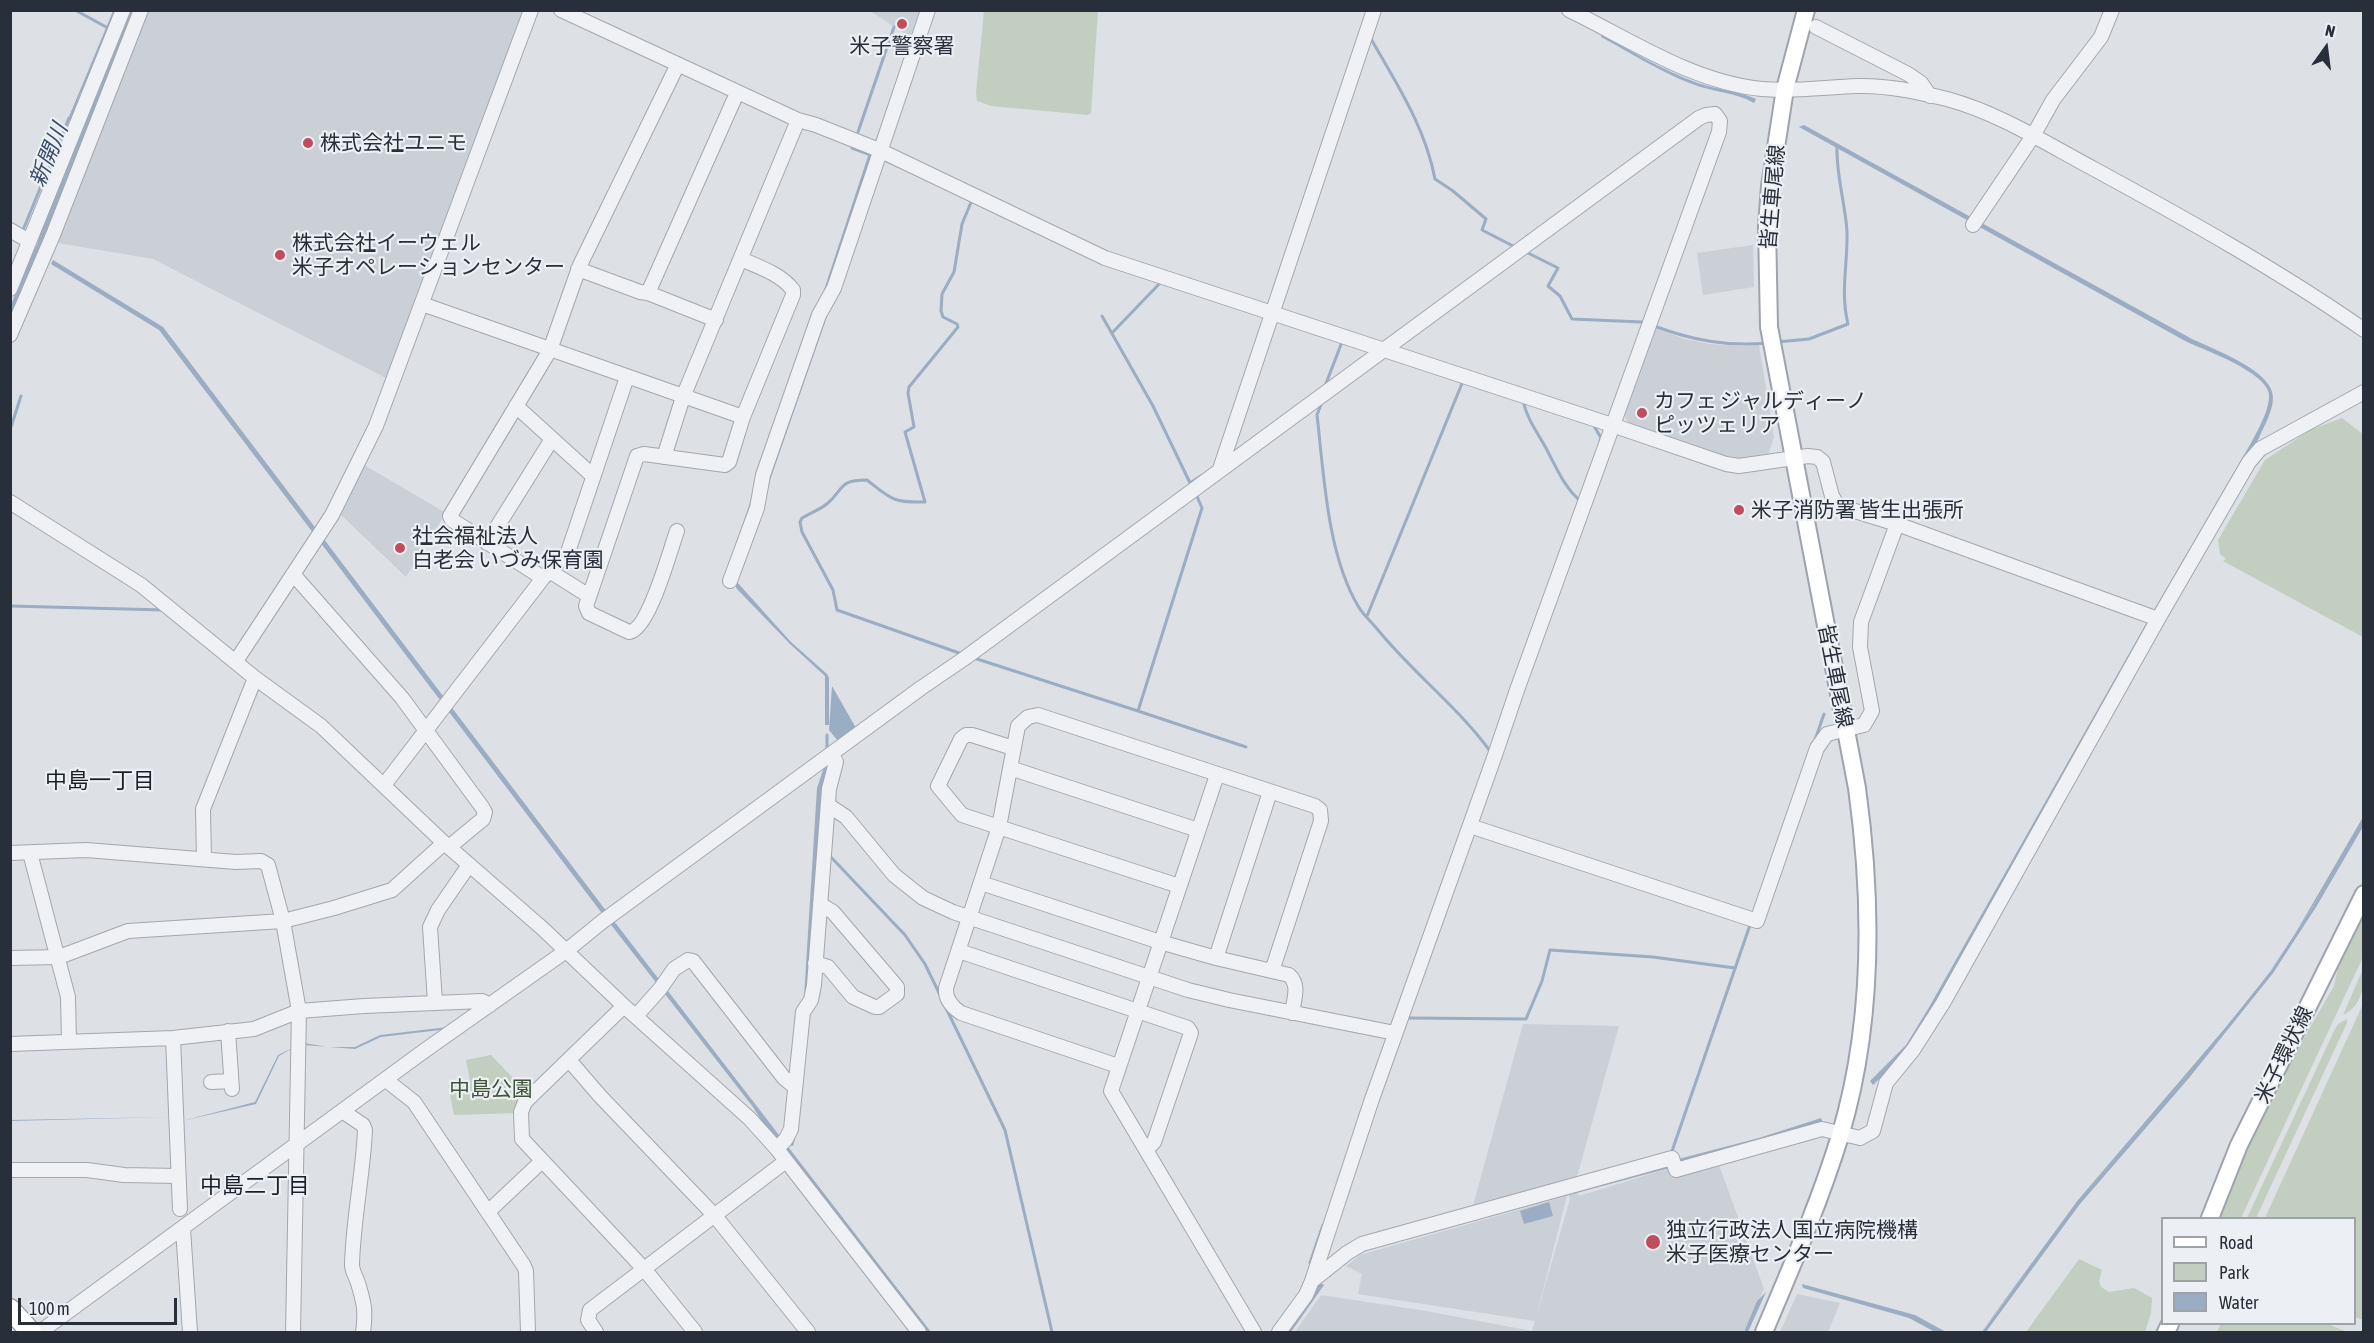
<!DOCTYPE html>
<html>
<head>
<meta charset="utf-8">
<style>
  body { margin:0 }
  #map { position:relative; width:2374px; height:1343px; overflow:hidden; background:#dde0e5; font-family:"Asap Condensed",sans-serif }
  canvas { display:block }
  .frame { position:absolute; inset:0; border:12px solid #282e3a; pointer-events:none }
  .legend { position:absolute; left:2161px; top:1217px; width:195px; height:108px; box-sizing:border-box; background:#eceff3; border:2px solid #9ea2a9; margin:0; padding:8px 10px; list-style:none; font-size:18px; color:#282e3a }
  .legend li { display:flex; align-items:center; gap:12px; height:30px }
  .legend b { width:30px; border:2px solid #9ea2a9 }
  .north { position:absolute; left:2296px; top:18px; width:60px; height:60px; -webkit-text-stroke:4px #eceff3; paint-order:stroke; rotate:14deg; font-size:16px; font-weight:700; line-height:24px; text-align:center; color:#282e3a }
  .north::after { content:''; display:block; margin:auto; width:21px; height:27px; background:#282e3a; clip-path:polygon(50% 0,100% 100%,50% 72%,0 100%) }
  .scale { position:absolute; left:18px; top:1298px; width:159px; height:27px; box-sizing:border-box; border:3px solid #282e3a; border-top:0; padding-left:8px; font-size:18px; line-height:21px; white-space:nowrap; color:#282e3a; -webkit-text-stroke:4px #eceff3; paint-order:stroke }
</style>
</head>
<body>
<div id="map">
<canvas width="2374" height="1343"></canvas>
<div class="frame"></div>
<ul class="legend">
<li><b style="height:8px;background:#fff"></b>Road</li>
<li><b style="height:16px;background:#c2cebf"></b>Park</li>
<li><b style="height:16px;background:#9badc2"></b>Water</li>
</ul>
<div class="north">N</div>
<div class="scale">100 m</div>
</div>
<script>
const ctx = document.querySelector('canvas').getContext('2d');
ctx.lineJoin = 'round';
function paint(path, color) {
  ctx.fillStyle = color;
  ctx.fill(path, 'evenodd');
}
function trace(path, color, width, dash) {
  ctx.strokeStyle = color;
  ctx.lineWidth = width;
  ctx.lineCap = dash ? 'butt' : 'round';
  ctx.setLineDash(dash || []);
  ctx.stroke(path);
}
function label(font, color, halo, rows, align = 'center') {
  ctx.font = font + ' "Asap Condensed","Noto Sans JP",sans-serif';
  ctx.lineWidth = 4.5;
  ctx.setLineDash([]);
  ctx.textBaseline = 'middle';
  ctx.strokeStyle = halo;
  ctx.fillStyle = color;
  for (const [text, x, y, turn = 0] of rows) {
    ctx.save();
    ctx.translate(x, y);
    ctx.rotate((+turn || 0) * Math.PI / 180);
    ctx.textAlign = isNaN(turn) ? turn : align;
    if (halo) ctx.strokeText(text, 0, 0);
    ctx.fillText(text, 0, 0);
    ctx.restore();
  }
}
paint(new Path2D(`
  M145,11H524L388,379L153,259L52,242Z
  M870,11H919L910,37Z
  M1753,245L1754,287L1703,295L1697,253Z
  M1651,327L1685,339L1709,344L1742,346L1759,345L1774,437L1767,458L1747,460L1728,458L1628,424L1623,411Z
  M364,465L446,513L406,577L339,513Z
  M1523,1024L1619,1026L1575,1184L1471,1213Z
  M1719,1165L1764,1289L1744,1332H1295L1321,1295L1426,1311L1532,1331L1570,1199L1567,1190L1575,1187L1579,1196L1670,1168Z
  M1567,1196L1535,1321L1358,1294L1362,1274L1346,1266L1360,1255Z
  M1797,1294L1840,1303L1828,1332H1780Z`), '#cbcfd6');
paint(new Path2D(`
  M984,11H1098L1091,113L1088,115L991,106L977,101L976,93Z
  M2342,418L2363,434V637L2223,561L2226,559L2220,554L2218,540L2265,460L2310,430Z
  M2363,912V957L2241,1218H2215L2241,1159L2281,1078L2334,986L2338,967Z
  M2363,969C2364,987 2362,1006 2343,1015Z
  M2363,1004L2364,1320H2363L2355,1317L2354,1218H2265Z
  M2347,1019V1023L2256,1218H2247L2334,1031L2338,1024Z
  M491,1055L527,1093L515,1105L516,1113L454,1115L448,1085L470,1081L466,1060Z
  M2079,1259L2102,1270L2099,1281L2101,1287L2109,1292L2134,1288L2152,1298L2151,1313L2145,1332H2026Z
  M2221,1324H2328L2347,1332H2217Z`), '#c2cebf');
paint(new Path2D(`
  M113,11H117L99,50L93,68L91,69L84,92H81L78,100L80,102L70,120L68,119Z
  M129,11H137L11,326V305L31,253L37,245L44,219Z
  M920,11H924L879,146L959,195L874,157L828,294L825,322L770,480L755,502L725,575L751,500L766,478L820,320L823,293L868,156L872,151Z
  M1602,35C1633,52 1664,71 1698,83C1717,90 1737,90 1756,99L1754,103C1735,92 1712,92 1692,84C1660,72 1631,53 1601,37Z
  M1804,125L2192,339C2213,349 2274,371 2273,398C2273,411 2264,426 2259,438L1910,1049L1873,1085L1870,1081L1906,1045L1928,1009L2147,622L2251,443C2258,430 2270,409 2269,394C2266,372 2205,350 2187,342L1799,127Z
  M53,260L163,327L607,912L931,1332H926L764,1125L753,1107L601,912L159,330L51,264Z
  M737,582L791,642L827,674L829,678V725H825V676L790,644L737,589L735,585Z
  M832,686L856,728L838,741L829,730Z
  M824,767L829,769L821,794L808,998C813,1022 804,1044 802,1067C799,1094 802,1121 793,1146L790,1145L807,1014L804,997L817,788Z
  M2363,817L2361,827C2323,890 2287,952 2242,1010L2271,970L2295,934Z
  M2238,1013L2239,1014L2176,1089L2090,1188L1981,1332L2078,1200Z
  M448,1027L449,1029L381,1037L355,1049L304,1045V1043L328,1047H355L380,1035Z
  M294,1047L279,1056L256,1104L182,1121L255,1102L278,1055Z
  M171,1117L11,1121L10,1120Z
  M1821,1118L1823,1123L1718,1155L1371,1248L1346,1262L1330,1277L1326,1274L1351,1253L1663,1163L1759,1138Z
  M1549,1202L1553,1216L1524,1224L1520,1211Z
  M1319,1282L1324,1285L1291,1332H1284Z
  M1802,1284L1915,1315L1946,1332H1935L1909,1318L1803,1288Z
  M1766,1292L1748,1332H1744L1757,1301Z`), '#9badc2');
trace(new Path2D(`
  M75,10L108,28
  M1370,37C1396,83 1425,126 1435,179L1453,191L1486,219L1482,230L1515,247
  M858,132L894,27
  M852,148L871,155
  M23,230L69,118
  M1524,251L1558,268L1548,286L1560,296L1572,319L1642,322
  M1102,316L1153,406L1191,485
  M1654,326C1692,340 1727,347 1768,343
  M1112,333L1161,282
  M1777,342L1809,339L1848,324C1840,292 1848,263 1847,231C1845,202 1836,175 1837,146
  M1325,386L1342,342
  M1523,401C1528,422 1539,434 1548,452C1558,471 1564,486 1579,500
  M1322,402L1317,415C1324,475 1327,553 1358,606C1363,615 1372,622 1378,630C1413,673 1457,706 1490,751
  M1594,426L1601,438L1600,441
  M10,430L21,396
  M1190,483L1201,476
  M1196,494L1202,508L1138,711L1246,747
  M10,606L164,610
  M1367,616L1463,381
  M962,654L837,610L833,590L802,532L800,522L802,518C811,513 821,509 828,503C845,488 838,480 867,480C891,499 893,503 925,502L905,432L914,427L908,393L909,387L958,327L957,324L943,317L941,311L942,294L954,272L962,224L972,200
  M974,658L1138,711
  M1815,740L1824,714
  M827,750V735
  M829,855L905,935L925,964L941,997
  M946,1008L1005,1130L1052,1332
  M1408,1018L1526,1019L1542,981L1550,950L1653,957L1735,968
  M1671,1154L1750,925
  M1310,1263L1323,1225
  M1984,1332L2078,1204L2187,1078L2272,972L2315,906L2364,822`), '#9badc2', 3);
const minor = new Path2D(`
  M561,10L798,120L816,125L879,150L1105,258L1612,425L1726,464L1739,466L1808,456L1817,457L1823,462L1832,496L1836,503L1842,507L1897,524L2158,619
  M1569,10C1631,40 1692,82 1762,89C1793,92 1826,87 1857,86C1887,85 1918,92 1947,99C1999,113 2047,144 2094,169C2186,219 2278,270 2364,330
  M1816,27L1908,74L1921,83L1930,96
  M1973,225L2033,136L2053,100L2101,37L2112,10
  M10,230L29,241
  M578,269L640,292L648,293L737,93
  M10,289L123,10
  M648,293L716,320
  M422,304L743,417L793,295V290C781,274 759,267 741,259
  M10,335L53,235L141,10
  M516,406L593,476
  M664,457L683,397L798,120
  M1220,469L1374,10
  M10,502L141,585L255,678L321,726L443,842L542,928L624,1006L749,1118L777,1149L919,1332
  M677,531C670,550 649,630 629,632L589,613L586,606L637,456L644,454L725,465L729,462L743,417
  M487,543L552,439
  M551,572L589,596
  M293,574L402,698L482,807L485,812L483,819L449,847
  M543,578L452,520L450,516L550,350L580,265L677,66
  M730,581L757,508L763,475L819,315L834,288L928,10
  M236,661L332,515L376,426L531,10
  M1013,748L972,735H966L961,739L938,786L962,815L1179,886
  M1010,768L1198,830
  M1217,775L1111,1091L1254,1332
  M384,785L543,578L568,552L627,377
  M828,805L846,817L894,875L923,898L953,912L1188,990L1229,1000L1395,1033
  M1470,826L1757,921L1817,748L1827,734L1864,725L1872,711L1860,647L1861,622L1897,524
  M10,853L86,850L236,862L261,861L268,865L283,921L299,1011L293,1332
  M30,853L68,997L69,1042
  M204,859L203,809L255,678
  M981,883L1160,942L1216,958L1289,975C1300,985 1294,999 1292,1013
  M959,951L1188,1028L1191,1033L1154,1142L1146,1150
  M10,958L59,957L128,931L283,921L334,908L392,890L444,843
  M1216,958L1270,792
  M815,963L828,967L853,997L875,1007H879L897,994V987L833,912L820,904
  M435,1002L430,927L438,910L469,865
  M624,1006L525,1102L521,1112L522,1139L645,1270L695,1332
  M636,1016L660,989L674,969L688,960L693,961L784,1078L795,1087
  M228,1031L232,1089
  M173,1038L180,1209
  M10,1044L173,1038L254,1029L299,1011L364,1006L482,1001L490,1005
  M569,1060L600,1096L715,1216L808,1332
  M1118,1066L961,1013C952,1007 945,999 946,988L999,827L1018,726L1028,717L1038,715L1315,806L1320,810L1321,821L1272,971
  M386,1080L414,1102L524,1266L526,1271L528,1332
  M211,1082L231,1081
  M342,1111L363,1125L365,1130C363,1175 353,1220 352,1265C352,1272 356,1276 358,1283C364,1303 366,1311 363,1332
  M777,1149L786,1139L791,1129L803,1012L811,1000L814,985L829,789L836,762L832,754
  M10,1170H87L124,1175L177,1176
  M489,1211L542,1161
  M183,1229L190,1332
  M1312,1281L1347,1253L1362,1244L1672,1158L1676,1170L1822,1129L1860,1138L1873,1131L1886,1083L1913,1050L1943,1003L2158,619L2249,462L2260,449L2364,392
  M40,1332L424,1051L566,951L603,921L921,688L965,658L1699,118L1706,115L1715,114L1720,121L1719,132L1517,690L1495,755L1371,1102L1312,1281L1306,1295L1279,1332
  M596,1332L588,1320L590,1310L786,1161`);
const major = new Path2D(`
  M2210,1218L2239,1145L2364,894
  M1764,1332C1791,1268 1819,1204 1840,1136C1874,1023 1873,904 1857,788L1769,327L1767,226L1770,186L1785,89L1806,10
  M2166,1332L2170,1324`);
const highway = new Path2D(`
  M10,1309L31,1332`);
trace(minor, '#a3a7ae', 16);
trace(major, '#9da4af', 20);
trace(highway, '#868e9a', 22);
trace(minor, '#eff1f4', 14);
trace(major, '#fff', 16);
trace(highway, '#fff', 20);
for (const [x, y, r, color] of [
  [902,24,6,"#bf4d5d"],
  [308,143,6,"#bf4d5d"],
  [280,255,6,"#bf4d5d"],
  [1642,413,6,"#bf4d5d"],
  [1739,510,6,"#bf4d5d"],
  [400,548,6,"#bf4d5d"],
  [1653,1242,8,"#bf4d5d"]
]) {
  const dot = new Path2D();
  dot.arc(x, y, r, 0, 2 * Math.PI);
  ctx.fillStyle = color;
  ctx.fill(dot);
  trace(dot, '#eceff3', 2);
}
label('21px', '#282e3a', '#eceff3', [
  ["米子警察署",902,46,"center"],
  ["株式会社ユニモ",320,143],
  ["株式会社イーウェル",292,243],
  ["米子オペレーションセンター",292,267],
  ["カフェ ジャルディーノ",1654,401],
  ["ピッツェリア",1654,425],
  ["米子消防署 皆生出張所",1751,510],
  ["社会福祉法人",412,536],
  ["白老会 いづみ保育園",412,560],
  ["独立行政法人国立病院機構",1666,1230],
  ["米子医療センター",1666,1254]
], 'left');
label('21px', '#282e3a', '#eceff3', [
  ["皆生車尾線",1773,197,-85],
  ["皆生車尾線",1835,676,79],
  ["米子環状線",2284,1055,-64]
]);
label('21px', '#3c5437', '#eceff3', [
  ["中島公園",491,1089]
]);
label('italic 22px', '#374d69', '#eceff3', [
  ["新開川",49,155,-68]
]);
label('22px', '#1a202a', '#eceff3', [
  ["中島一丁目",100,781],
  ["中島二丁目",255,1186]
]);
</script>
</body>
</html>
